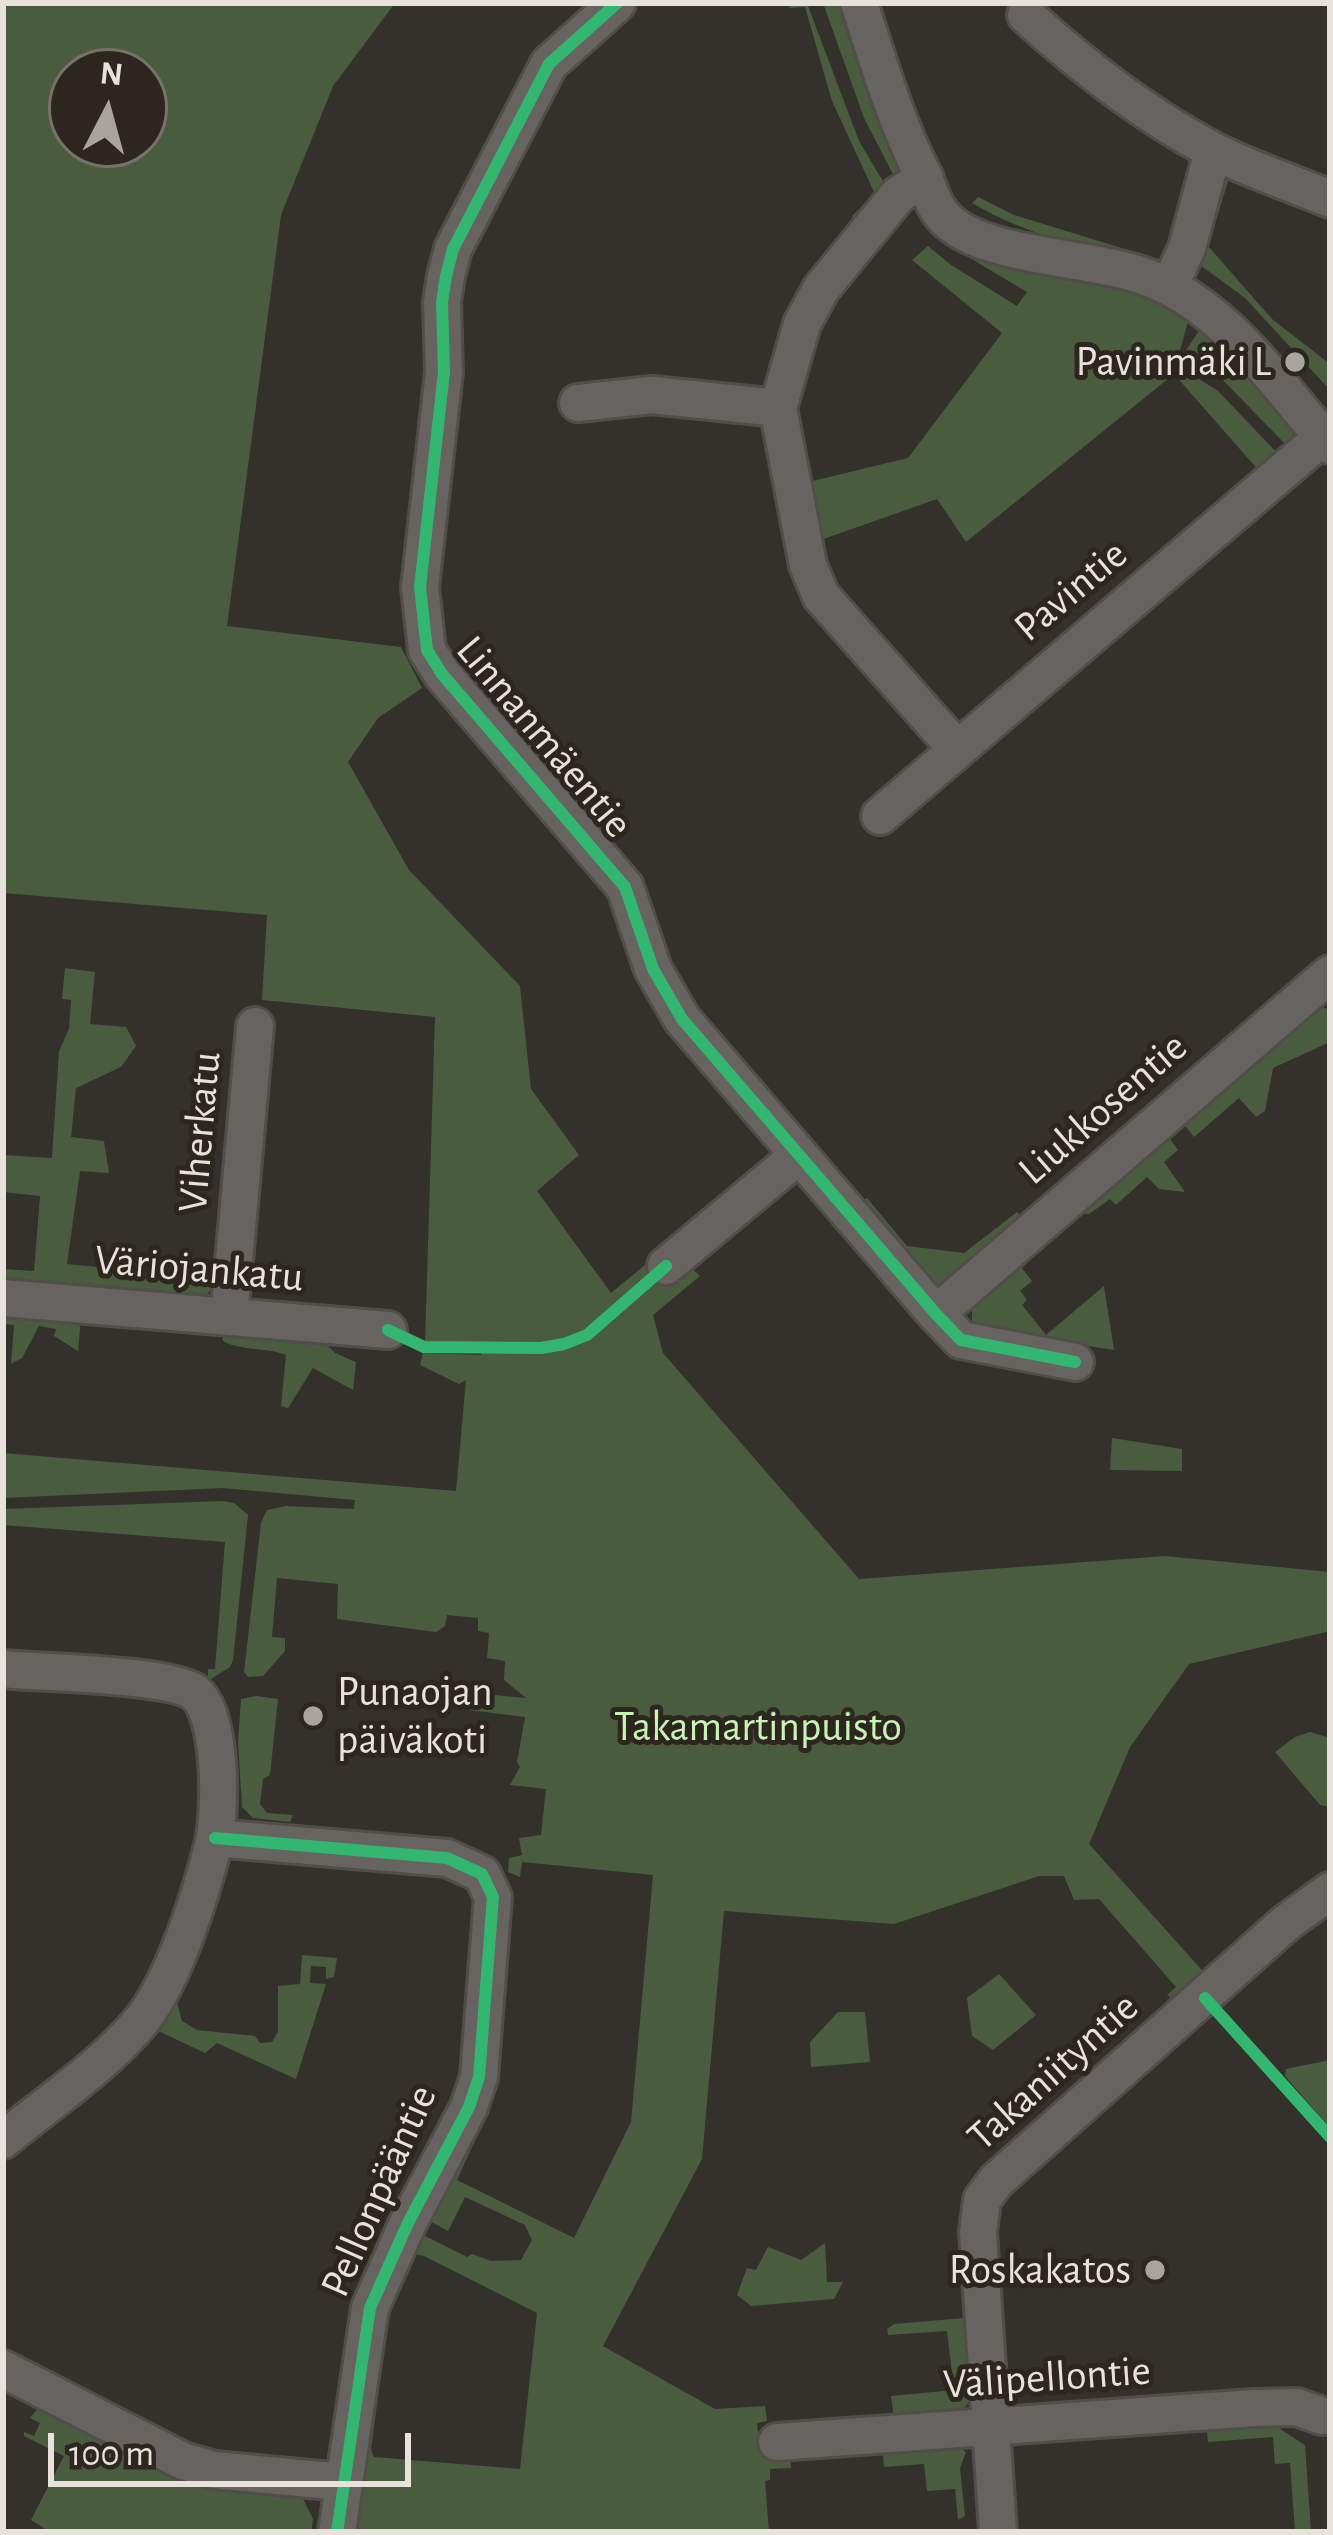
<!DOCTYPE html>
<html>
<head>
<meta charset="utf-8">
<style>
  body { margin:0 }
  #map { position:relative; width:1333px; height:2535px; overflow:hidden; background:#34302c; font-family:"Alegreya Sans",sans-serif }
  canvas { display:block }
  .frame { position:absolute; inset:0; border:6px solid #e8e2dd; pointer-events:none }
  .north { position:absolute; left:48px; top:48px; width:120px; height:120px; box-sizing:border-box; background:#2d261e; border:3px solid #78716a; border-radius:50%; rotate:6deg; font-size:33px; font-weight:700; line-height:48px; text-align:center; color:#e8e2dd }
  .north::after { content:''; display:block; margin:auto; width:42px; height:54px; background:#a9a49f; clip-path:polygon(50% 0,100% 100%,50% 72%,0 100%) }
  .scale { position:absolute; left:48px; top:2433px; width:363px; height:54px; box-sizing:border-box; border:6px solid #e8e2dd; border-top:0; padding-left:15px; font-size:36px; line-height:42px; white-space:nowrap; color:#e8e2dd; -webkit-text-stroke:9px #2d261e; paint-order:stroke }
</style>
</head>
<body>
<div id="map">
<canvas width="1333" height="2535"></canvas>
<div class="frame"></div>
<div class="north">N</div>
<div class="scale">100 m</div>
</div>
<script>
const ctx = document.querySelector('canvas').getContext('2d');
ctx.lineJoin = 'round';
function paint(path, color) {
  ctx.fillStyle = color;
  ctx.fill(path, 'evenodd');
}
function trace(path, color, width, dash) {
  ctx.strokeStyle = color;
  ctx.lineWidth = width;
  ctx.lineCap = dash ? 'butt' : 'round';
  ctx.setLineDash(dash || []);
  ctx.stroke(path);
}
function label(font, color, halo, rows, align = 'center') {
  ctx.font = font + ' "Alegreya Sans",sans-serif';
  ctx.lineWidth = 10;
  ctx.setLineDash([]);
  ctx.textBaseline = 'middle';
  ctx.strokeStyle = halo;
  ctx.fillStyle = color;
  for (const [text, x, y, turn = 0] of rows) {
    ctx.save();
    ctx.translate(x, y);
    ctx.rotate((+turn || 0) * Math.PI / 180);
    ctx.textAlign = isNaN(turn) ? turn : align;
    if (halo) ctx.strokeText(text, 0, 0);
    ctx.fillText(text, 0, 0);
    ctx.restore();
  }
}
paint(new Path2D(`
  M3,3H395L333,86L281,215L227,626L401,647L422,688L378,718L348,762L409,870L520,986L531,1089L579,1155L537,1191L611,1293L668,1246L700,1276L653,1315L663,1353L859,1579L1165,1556L1330,1572V1631L1189,1664L1130,1747L1089,1844L1208,1977L1177,2003L1167,1995L1176,1987L1099,1899L1074,1900L1064,1876H1039L894,1924L724,1911L702,2159L603,2346L715,2409L765,2406L767,2421L757,2423L760,2453L790,2452L791,2468L770,2469V2480L765,2481L769,2532H350L371,2388L379,2387L371,2450L374,2457L520,2469L537,2313L424,2256L409,2253L419,2233L467,2257L472,2254L491,2261L521,2260L532,2240L525,2225L465,2197L448,2231L426,2219L469,2134L477,2136L457,2180L574,2238L631,2122L653,1875L522,1862L520,1877L508,1872L509,1858L522,1855L519,1838L541,1835L546,1789L510,1785L520,1767L517,1762L525,1717L469,1710L471,1693L526,1698L504,1680L505,1661L487,1658L489,1633L478,1631V1618L447,1615L445,1626L436,1632L337,1619L338,1584L277,1578L272,1637L285,1638V1651L263,1676L248,1677L244,1672L261,1523L267,1510L286,1506L354,1509L355,1500L223,1488L3,1498V1453L456,1491L466,1380L459,1384L420,1365L423,1353L481,1355L484,1345L425,1343L435,1017L262,1000L267,915L3,893ZM72,72H144V144H72Z
  M785,3H806L808,6L859,141L887,188L859,222L852,216L875,194L832,101L805,7L790,8Z
  M823,3H841L901,164L896,180L864,118Z
  M1230,175L1208,246L1272,319L1330,364V390L1245,298L1196,262L1220,176Z
  M978,197L1014,215L1161,260L1149,265C1089,249 1026,235 972,203Z
  M943,236L1112,279L1190,314L1176,365L1218,391L1280,456L1260,472L1174,374L966,542L937,499L815,542L804,483L908,458L1002,333L912,260L928,246L951,265L1017,306L1027,292L943,242Z
  M1204,323L1294,429L1289,448L1216,373L1183,355Z
  M65,968L95,972L90,1024L126,1027L136,1046L121,1067L76,1088L71,1137L104,1141L109,1173L80,1171L67,1264L216,1279L208,1294L194,1300L3,1284V1269L34,1271L40,1196L3,1192V1155L52,1158L59,1051L69,1029L71,1000L62,999Z
  M1316,1007L1330,1009V1042L1273,1068L1265,1111L1256,1117L1239,1098L1194,1137L1179,1118Z
  M1164,1131L1178,1150L1164,1162L1185,1192L1159,1189L1147,1177L1116,1205L1110,1199L1089,1214L1079,1213Z
  M867,1198L907,1246L964,1253L1017,1212L1025,1220L948,1285L927,1284L856,1205Z
  M1032,1245L1038,1252L1021,1267L1032,1281L1020,1291L1027,1300L1022,1305L1046,1335L1104,1286L1114,1350L976,1329L972,1322V1302Z
  M3,1310L81,1317L78,1351L54,1336L56,1329L39,1326L22,1358L11,1364L14,1325L3,1324Z
  M222,1328L322,1340L335,1353L356,1362L353,1390L313,1368L288,1408L281,1406L286,1355C266,1347 240,1351 223,1341Z
  M1112,1438L1182,1449V1471L1110,1470Z
  M224,1501L234,1503L248,1515L233,1660L230,1667L208,1681V1669H215L225,1542L3,1525V1509Z
  M256,1696L278,1699L270,1775L263,1779L260,1804L267,1813L293,1815L290,1822L253,1818L242,1807L238,1743L241,1699Z
  M1310,1732L1330,1738V1807L1320,1805L1275,1752L1295,1737Z
  M302,1955L337,1958L334,1977L326,1979V1967L311,1966L310,1983L326,1984L296,2079L217,2043L205,2053L150,2027L168,2001L177,2002L182,2021L197,2030L255,2036L260,2043L272,2042L278,2032V1986L300,1984Z
  M999,1974L1036,2015L993,2050L972,2036L967,1998Z
  M838,2012H865L870,2062L811,2067L810,2042Z
  M1330,2060V2128L1285,2076L1286,2069Z
  M825,2243L827,2282H843L834,2299L751,2306L737,2295L747,2268L756,2270L768,2247L801,2260Z
  M964,2318L969,2319L975,2394L960,2414L894,2417L891,2396L954,2390L947,2331L888,2335L887,2329L894,2324Z
  M43,2402L299,2491L313,2519L311,2532H50L31,2520L64,2456L24,2436V2432L34,2436L40,2423L30,2418Z
  M1265,2419L1305,2445L1311,2532H1295L1290,2463L1275,2464L1273,2437L1208,2442L1206,2422Z
  M953,2443L966,2452L960,2468L965,2516L958,2520L955,2489L927,2491L924,2464L884,2467L882,2446Z`), '#495d3e');
const minor = new Path2D(`
  M617,3L549,64L453,249L446,276L442,302L444,372L420,587L427,650L442,674L625,887L653,969L682,1019L936,1314L961,1340L1075,1362
  M859,3C878,61 895,120 923,175C931,193 933,208 949,222C989,257 1088,257 1141,275C1224,303 1275,383 1330,445
  M1026,15C1081,65 1143,113 1208,148C1247,169 1290,182 1330,199
  M925,178L898,195L821,289L802,324L778,408L808,565L821,596L956,748
  M1169,287L1187,248L1213,151
  M578,403L652,395L778,408
  M880,816L1330,431
  M666,1266L798,1156
  M3,1298L388,1330
  M936,1314L1330,974
  M229,1317L255,1026
  M3,1669C41,1673 167,1674 194,1692C222,1712 221,1809 214,1842C201,1894 175,1978 142,2020C104,2066 49,2102 3,2140
  M215,1838L447,1858L482,1874L493,1897L479,2077L469,2107L408,2223L370,2308L337,2532
  M3,2369L183,2461L214,2470L342,2482
  M777,2442L1253,2408L1297,2407L1322,2416
  M998,2532L978,2232L982,2200L996,2181L1286,1923L1330,1891`);
trace(minor, '#514d49', 42);
trace(minor, '#666360', 36);
trace(new Path2D(`
  M617,3L549,64L453,249L446,276L442,302L444,372L420,587L427,650L442,674L625,887L653,969L682,1019L936,1314L961,1340L1075,1362
  M388,1330L424,1347L541,1348L564,1344L587,1335L666,1266
  M215,1838L447,1858L482,1874L493,1897L479,2077L469,2107L408,2223L370,2308L337,2532
  M1205,1998L1330,2137`), '#33b770', 12);
for (const [x, y, r, color] of [
  [1295,362,12,"#a9a49f"],
  [313,1716,12,"#a9a49f"],
  [1155,2270,12,"#a9a49f"]
]) {
  const dot = new Path2D();
  dot.arc(x, y, r, 0, 2 * Math.PI);
  ctx.fillStyle = color;
  ctx.fill(dot);
  trace(dot, '#2d261e', 4.5);
}
label('42px', '#e8e2dd', '#2d261e', [
  ["Pavinmäki L",1271,362],
  ["Punaojan",337,1692,"left"],
  ["päiväkoti",337,1740,"left"],
  ["Roskakatos",1131,2270]
], 'right');
label('42px', '#e8e2dd', '#2d261e', [
  ["Pavintie",1071,591,-40],
  ["Linnanmäentie",544,737,50],
  ["Liukkosentie",1103,1109,-41],
  ["Viherkatu",200,1132,-85],
  ["Väriojankatu",199,1269,5],
  ["Takaniityntie",1053,2072,-42],
  ["Pellonpääntie",379,2191,-66],
  ["Välipellontie",1047,2378,-4]
]);
label('42px', '#c7f3b4', '#2d261e', [
  ["Takamartinpuisto",758,1727]
]);
</script>
</body>
</html>
